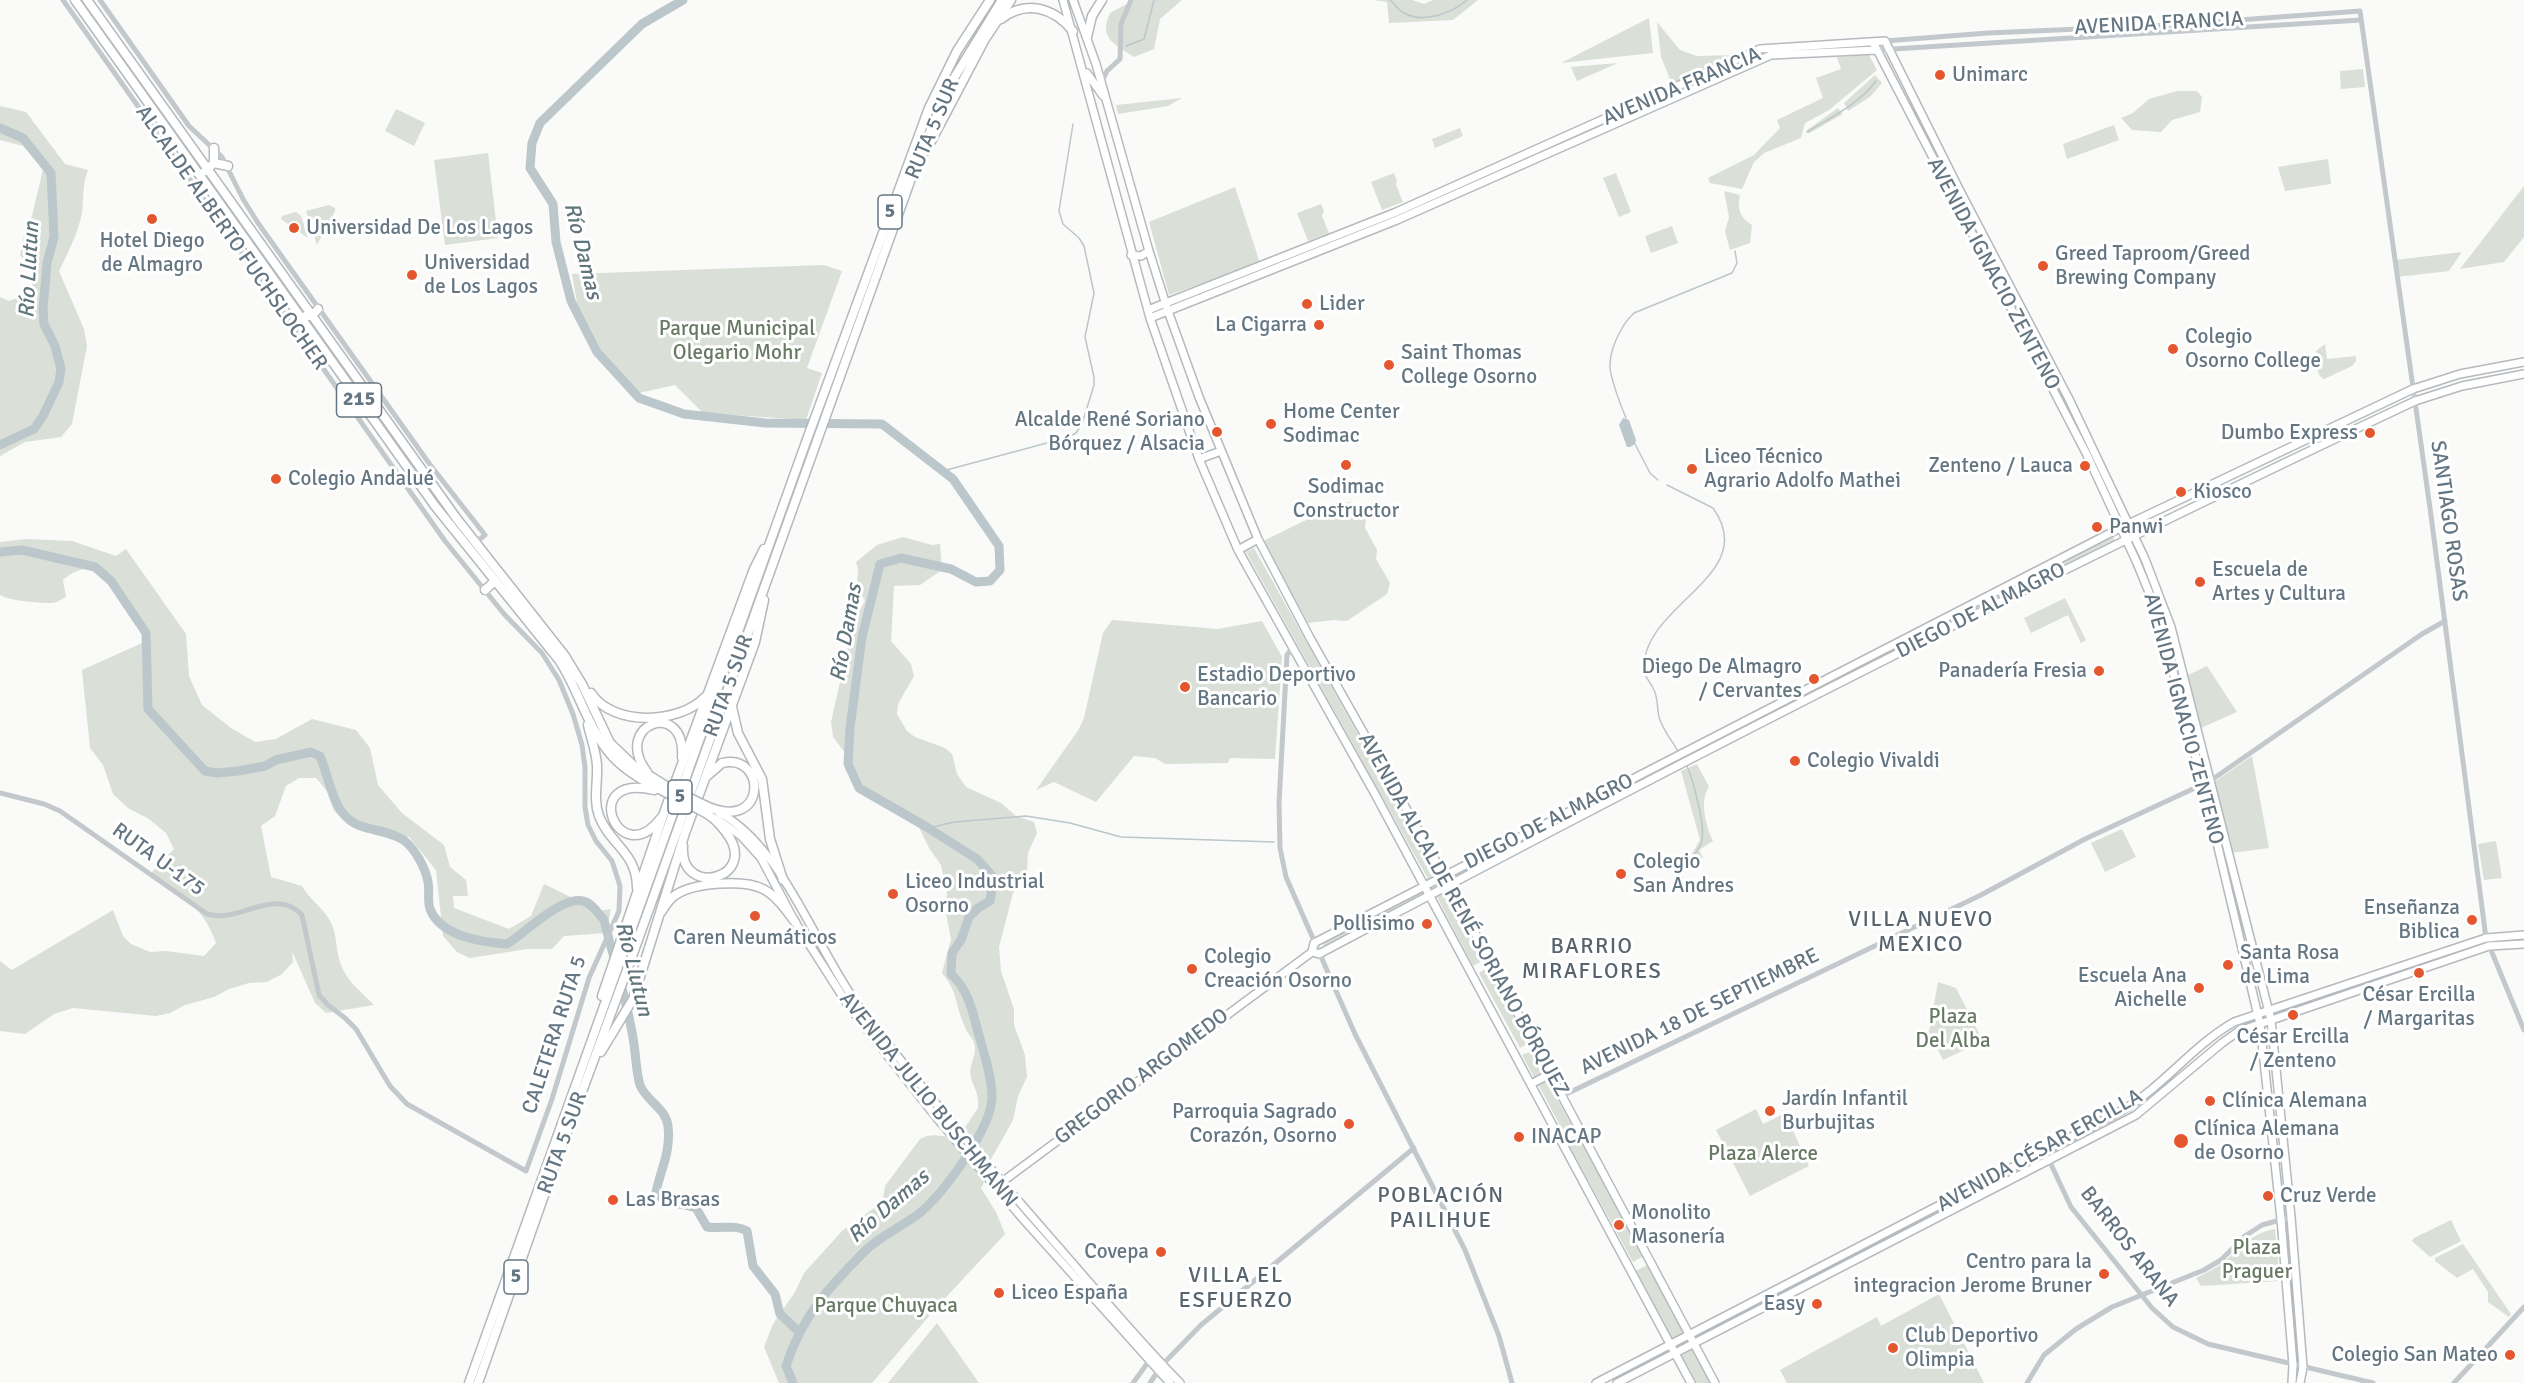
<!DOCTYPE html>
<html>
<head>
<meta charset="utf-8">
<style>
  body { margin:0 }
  canvas { display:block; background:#fafaf8 }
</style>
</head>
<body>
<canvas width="2524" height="1383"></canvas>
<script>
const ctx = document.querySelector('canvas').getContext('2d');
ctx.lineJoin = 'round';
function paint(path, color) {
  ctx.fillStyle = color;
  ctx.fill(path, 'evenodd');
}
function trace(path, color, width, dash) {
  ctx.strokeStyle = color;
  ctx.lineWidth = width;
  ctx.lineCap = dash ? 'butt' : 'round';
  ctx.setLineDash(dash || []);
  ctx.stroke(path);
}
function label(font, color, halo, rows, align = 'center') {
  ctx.font = font + ' Signika,sans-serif';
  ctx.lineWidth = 6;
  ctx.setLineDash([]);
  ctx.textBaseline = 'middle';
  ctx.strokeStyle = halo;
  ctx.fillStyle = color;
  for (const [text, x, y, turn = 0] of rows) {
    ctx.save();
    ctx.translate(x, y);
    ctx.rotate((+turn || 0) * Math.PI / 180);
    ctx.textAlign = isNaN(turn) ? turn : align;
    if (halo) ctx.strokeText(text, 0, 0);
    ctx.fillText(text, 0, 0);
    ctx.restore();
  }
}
paint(new Path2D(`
  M1134,0H1182L1160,19L1154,49L1134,57C1115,44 1098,39 1110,13Z
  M1373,0H1412L1424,4L1433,0H1478L1453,20L1389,23L1387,2Z
  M1649,18L1653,53L1561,63Z
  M1657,22L1680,50L1697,56L1736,55L1737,56L1672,84L1661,57Z
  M1869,55L1877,70L1829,110L1805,123L1801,138L1764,153L1754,162L1742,189L1710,183L1708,178L1754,155L1780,128L1777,120L1823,98L1816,78L1841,69L1837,57Z
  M1618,63L1577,81L1571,67Z
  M2363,69L2365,87L2341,89L2340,71Z
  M1875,75L1882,83L1870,97L1848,111L1844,103Z
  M2177,91H2197L2202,97L2200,112L2172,120L2161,132L2132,130L2121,118L2133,113L2149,99Z
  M1182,98L1168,106L1118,114L1116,105Z
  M0,106L26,112L65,164L88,170C82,184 84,198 82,213C78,233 68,253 59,271L84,329L87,346L72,424L61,437L25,442L0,456V297L9,301L28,294L36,276L20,255L24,234L32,216L43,169L23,146L0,140Z
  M1838,108L1843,114L1808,134L1807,130Z
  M396,109L425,123L414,146L385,131Z
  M2114,125L2119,140L2067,159L2063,144Z
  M1460,128L1463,136L1435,148L1432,139Z
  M488,153L498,238L445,245L434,160Z
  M2328,159L2331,184L2285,191L2278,167Z
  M1394,173L1397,181L1396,185L1403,202L1382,210L1371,182Z
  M1616,173L1631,212L1619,217L1603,178Z
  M2524,186V237L2504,262L2460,269Z
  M1235,187L1260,263L1169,295L1149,222Z
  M1724,191L1740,195C1737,209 1740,218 1752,225L1750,243L1730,250L1725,231L1729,217Z
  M1321,204L1324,211L1322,216L1329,233L1308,241L1297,213Z
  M329,205L335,208V211L317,245L306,211Z
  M296,212L301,216L308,238L281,219L282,216Z
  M1672,226L1678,243L1651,253L1645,236Z
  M2462,252L2449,271L2397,277L2395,260Z
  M824,265L842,271L807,368L822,373L806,420L703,413L675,385L639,393L601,350L577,303L572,274Z
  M2325,344L2327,359L2356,356V361L2352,366L2324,379C2315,375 2317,360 2316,351Z
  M1349,502C1363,506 1368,514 1365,528L1377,550L1376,559L1390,583L1387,594L1347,621L1334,620L1308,623L1263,541L1333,507Z
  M903,537L932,545L940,544L942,570L920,585L894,586L891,641L911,664L914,676L898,704L897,714L907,731L915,737L945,748L952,754L957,774L966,787L1001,803L1016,816L1034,822L1037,833L1028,853L1027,873L1013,893L999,947L1001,971L1014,1009V1025L1025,1055L1027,1077L1018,1096L1013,1120L985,1170L987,1177L981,1188L996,1212L1005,1234L935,1309L872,1383H779L764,1347L773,1324L795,1292L804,1273L842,1231L877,1206L883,1198L885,1186L920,1139C936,1130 947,1141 957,1135C965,1130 972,1116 978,1108C979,1091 974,1090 971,1077C968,1066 975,1059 975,1049C975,1037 967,1035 964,1025C955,1004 958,992 942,973L951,939L945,909L947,894L941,865L929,848L915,819L879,800L859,782L848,764L845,753L833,737L831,722L854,620L865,601L857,586L858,569L856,562L877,545Z
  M2113,537L2115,540L2014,591L2011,587Z
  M25,539L72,541L116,556L126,549L186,634L189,676L202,705L231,728L255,742L276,739L312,719L356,730L370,748L378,785L402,813L444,845L450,867L466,880L468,896H453L454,908L509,929L531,916L544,884L599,911L611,909L606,933L564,936L552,949H527L470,958L457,952L443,936L436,870L409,837L374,834L353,827L334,811L327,791L316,778H299L286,786L275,816L261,826L271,877L302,886C309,899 322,907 329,919C338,933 335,950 341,965C347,982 362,992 374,1005L326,1013L315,1003L292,951L293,962L282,974L267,982L249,983L229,989L214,997L185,1005L170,1013L156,1016L73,1008L54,1014L25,1034L0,1031V961L12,970L113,910L123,936L131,944L150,952L166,951L204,956L216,943C203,906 181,895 151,873L174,849L166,833L149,819L128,808L113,794L103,765L90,748L82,670L151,639L149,631C130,603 103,545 63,580L66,597C61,599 57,603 52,603C39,603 10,601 0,595V542Z
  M1254,548L1436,874L1428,879L1246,552Z
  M2004,591L2006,596L1946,626L1944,622Z
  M2065,598L2086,640L2081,643L2068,615L2031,633L2024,618Z
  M1112,620L1218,629L1262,621L1282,657L1275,759L1230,758L1228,763L1165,764L1155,758L1134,756L1096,802L1054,782L1036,790L1079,729L1084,718L1103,633Z
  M2207,666L2237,712L2201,728L2188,675Z
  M1800,696L1801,698L1576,815L1574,811Z
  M2252,756L2269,848L2231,853L2214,782Z
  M1697,764L1709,787C1699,800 1706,827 1713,841L1699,850L1703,858L1690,857L1700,840L1681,771Z
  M2122,829L2136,857L2105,872L2091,843Z
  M2496,841L2502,878L2484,880L2478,844Z
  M1445,890L1482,961L1473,966L1436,895Z
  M1423,891L1425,894L1324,947L1322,942Z
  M1487,968L1529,1043L1520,1048L1479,973Z
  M1938,982L1956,988L1983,1041L1943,1060L1929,1032Z
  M1532,1051L1544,1074L1535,1079L1522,1055Z
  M1547,1079L1573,1128L1564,1133L1538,1084Z
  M1756,1109L1763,1124L1785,1113L1809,1166L1750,1196L1716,1130Z
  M1580,1136L1645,1255L1633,1262L1567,1142Z
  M2451,1220L2461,1241L2430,1257L2412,1241L2414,1238Z
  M2275,1229L2280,1281L2201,1286L2196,1278C2206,1273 2217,1268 2225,1261C2242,1246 2252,1233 2275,1229Z
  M2463,1244L2511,1314L2509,1317L2488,1302V1292L2473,1269L2457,1278L2435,1261V1258Z
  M1650,1264L1687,1332L1672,1340L1635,1271Z
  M1939,1294L1984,1383H1787L1780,1370L1877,1317L1881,1326Z
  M937,1323L979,1383H888Z
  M1693,1349L1711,1383H1695L1680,1356Z`), '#dadfd7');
paint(new Path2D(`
  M1623,418L1629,420L1636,440L1635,444L1630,447H1627L1619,425Z`), '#bbc7cb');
trace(new Path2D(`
  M1390,0C1395,4 1398,10 1404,13C1423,24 1452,13 1467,0
  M1126,46L1144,39L1154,0
  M1807,132C1830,118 1859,104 1876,81
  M1626,418C1620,403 1612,384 1610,368C1609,350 1621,325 1634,313L1732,273L1737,263L1735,251
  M1635,444L1650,473L1658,480
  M943,471L1069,437L1076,433L1082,424L1094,385V377L1085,337L1094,293L1084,246L1079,238L1063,224L1059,211L1073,124
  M1667,485L1713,508C1762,576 1640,605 1644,670C1645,679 1651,682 1654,690C1658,698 1657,708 1659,717C1662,729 1673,742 1679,753
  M1686,764C1693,778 1705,825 1702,840C1701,849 1692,857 1687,864
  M929,828L954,822L1026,816L1070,823L1121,837L1274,842`), '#bbc7cb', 1.5);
trace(new Path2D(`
  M683,0L642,24L540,123L532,143L530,168L553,204L556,242L571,301L597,352L639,398L684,414L765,423L882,424L953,479L999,546L1000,570L990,581L976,582L951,569L901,558L880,564L862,637L850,728L848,764L859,788L925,826L977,859L994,878L990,901L978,908L969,917L961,940L952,953L951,974C970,991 973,1015 980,1039C985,1057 992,1078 992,1097C992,1128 944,1192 921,1212C904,1226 881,1235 865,1251C828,1288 802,1316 786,1366L793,1383
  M0,128L23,138L51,173L54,237L47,263L43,309L44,324L55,346L61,369L59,382L43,416L34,429L0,445
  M0,552L22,550L95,567L111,581L146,633L148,709L205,771L217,773L238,771L265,766L276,760L311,752L320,756C332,784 332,820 367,828C379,831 397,834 406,842C416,851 426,869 428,882C430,891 427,900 430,909C441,937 482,942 507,944C525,933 561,896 583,901C592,903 598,913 604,920C614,961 628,1003 634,1044C636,1058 636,1071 640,1085C646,1101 666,1108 668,1126C671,1152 661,1168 656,1192C665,1205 682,1203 696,1208L707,1227C722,1229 735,1224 747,1231L753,1266L775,1294L780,1314L799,1332`), '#bbc7cb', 9);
const major = new Path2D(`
  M1063,0L1150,318L1199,459L1238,550L1375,794L1691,1383
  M1073,0L1096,64L1149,251L1168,311L1199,397L1258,539L1310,638L1451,888L1715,1383
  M1873,42L2087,455L2137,563L2157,612L2203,784L2260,1024L2281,1219L2293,1365L2292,1383
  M1087,73L1103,96
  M1131,255L1141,256L1149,251
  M1148,310L1394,213L1760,49L1885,41L1959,189L2069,399L2145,559L2171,627L2271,1020L2291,1217L2303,1367L2300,1383
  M1150,318L1397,220L1771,55L1877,50
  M1199,459L1221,451
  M1238,550L1258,539
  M718,812C783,845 816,950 860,1008C924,1092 993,1172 1062,1251C1101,1296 1139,1341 1180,1383
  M717,819L741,836L761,858L795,922L850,1008L936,1117L1023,1219L1170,1383
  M1312,952L1314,943L2120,528L2413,389L2460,374L2524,362
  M1312,952L1319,954C1681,761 2045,575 2415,401L2462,386L2524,374
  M1531,1084L1550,1074
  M1561,1139L1580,1129
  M1002,1182L1312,952
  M1596,1383L2121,1111C2163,1087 2192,1046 2234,1022L2486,938L2524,935
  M1617,1383L2136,1115L2222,1043L2239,1031L2489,946L2524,944`);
const highway = new Path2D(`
  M75,0L435,506L559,660C579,690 588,730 613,757C627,772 645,782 663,791
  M87,0L457,519L565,656L582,684L610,743L634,766L666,786
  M1001,19C1026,0 1053,7 1073,31
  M1087,37L1092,16L1102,0
  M214,148V163
  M926,151L985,39L1011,0
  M205,171L214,163L228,166
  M306,316H312L318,309
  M485,590L495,581
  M591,693C613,727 680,724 705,697
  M732,707L738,733L762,779L770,839L783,880
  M588,725C591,738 596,751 597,765C598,782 593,800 599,816C610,845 637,852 637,888
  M647,772C611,724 686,698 682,757
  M654,790C577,772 619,874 661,818
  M702,804C768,837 768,752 722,763L707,776
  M683,846C679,900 763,878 725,831C716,820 713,817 700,810
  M662,911C666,904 670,898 677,894C695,883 744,879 763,889C777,896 786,910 795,922
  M602,996L665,810L754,569L764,549
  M601,1052L633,999L685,833L755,642L764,600
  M469,1383L806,442L929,108L957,51L990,0
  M478,1383L553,1170L630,962L917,162L951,83L1002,0`);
trace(major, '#b5babe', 10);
trace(highway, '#b4b9bd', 11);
trace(new Path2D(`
  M100,0L189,126L222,157L243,199L258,223L431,466L485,535L475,543
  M1885,41L1988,33L2172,25L2360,11L2430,508L2486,938L2524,1030
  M1877,50L2361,20
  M1102,81L1107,71L1120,59L1121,24L1131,0
  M1293,647L1287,655L1279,803L1280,848L1286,877L1355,1034L1465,1250L1499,1336L1512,1383
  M0,793L44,804L60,811L207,914C239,924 275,886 302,915L319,995L328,1005L345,1018L356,1029L390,1086L407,1104L526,1171L552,1099L589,978L619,911L620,886L612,861L596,841L588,825L585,807V767L582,745L573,714L559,680L542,653L504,614L445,541L63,0
  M1562,1096L1981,895L2085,839L2210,781L2422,634L2445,621
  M2049,1160L2071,1207L2152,1308L2173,1327L2208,1344L2373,1383
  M1133,1383L1149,1361L1152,1362
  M1150,1383L1162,1365L1201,1325L1414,1148
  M2027,1383L2044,1355L2076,1329L2112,1307L2204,1270L2221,1260L2245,1236L2262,1225L2291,1217
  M2454,1383L2524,1307`), '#c3c8cc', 5);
trace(major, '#fff', 7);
trace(highway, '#fff', 8);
const highwayBridge = new Path2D(`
  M666,786L702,804
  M663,791L700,810`);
trace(highwayBridge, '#b4b9bd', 11, []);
trace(highwayBridge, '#fff', 8);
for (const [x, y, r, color] of [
  [1940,75,6,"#e4572e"],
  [152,219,6,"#e4572e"],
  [294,228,6,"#e4572e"],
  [2043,266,6,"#e4572e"],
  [412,275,6,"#e4572e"],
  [1307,304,6,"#e4572e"],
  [1319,325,6,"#e4572e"],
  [2173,349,6,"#e4572e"],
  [1389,365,6,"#e4572e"],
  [1271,424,6,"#e4572e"],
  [1217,432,6,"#e4572e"],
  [2370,433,6,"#e4572e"],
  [1346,465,6,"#e4572e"],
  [2085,466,6,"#e4572e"],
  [1692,469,6,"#e4572e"],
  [276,479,6,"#e4572e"],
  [2181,492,6,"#e4572e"],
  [2097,527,6,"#e4572e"],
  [2200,582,6,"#e4572e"],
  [2099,671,6,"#e4572e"],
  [1814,679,6,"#e4572e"],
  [1185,687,6,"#e4572e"],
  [1795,761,6,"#e4572e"],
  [1621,874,6,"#e4572e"],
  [893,894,6,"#e4572e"],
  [755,916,6,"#e4572e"],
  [2472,920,6,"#e4572e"],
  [1427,924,6,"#e4572e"],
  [2228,965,6,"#e4572e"],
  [1192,969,6,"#e4572e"],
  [2419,973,6,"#e4572e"],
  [2199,988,6,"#e4572e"],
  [2293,1015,6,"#e4572e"],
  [2210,1101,6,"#e4572e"],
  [1770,1111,6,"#e4572e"],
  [1349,1124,6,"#e4572e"],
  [1519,1137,6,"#e4572e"],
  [2181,1141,8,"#e4572e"],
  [2268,1196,6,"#e4572e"],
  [613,1200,6,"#e4572e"],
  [1619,1225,6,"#e4572e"],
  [1161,1252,6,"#e4572e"],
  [2104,1274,6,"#e4572e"],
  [999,1293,6,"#e4572e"],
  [1817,1304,6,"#e4572e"],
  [1893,1348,6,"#e4572e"],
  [2510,1355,6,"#e4572e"]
]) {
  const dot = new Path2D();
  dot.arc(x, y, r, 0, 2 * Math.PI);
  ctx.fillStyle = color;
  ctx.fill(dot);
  trace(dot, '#fff', 2);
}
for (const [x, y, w] of [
  [890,212,24],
  [359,400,45],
  [680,797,24],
  [516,1277,24]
]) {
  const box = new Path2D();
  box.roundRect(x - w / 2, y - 17, w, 34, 4.5);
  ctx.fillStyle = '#fff';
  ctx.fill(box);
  trace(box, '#657683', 1.5);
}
label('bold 20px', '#657683', null, [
  ["5",890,212],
  ["215",359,400],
  ["5",680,797],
  ["5",516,1277]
]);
label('21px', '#657683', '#fff', [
  ["AVENIDA FRANCIA",2159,24,-3],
  ["AVENIDA FRANCIA",1682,87,-23],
  ["RUTA 5 SUR",933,129,-67],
  ["ALCALDE ALBERTO FUCHSLOCHER",231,238,55],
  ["AVENIDA IGNACIO ZENTENO",1993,274,62],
  ["SANTIAGO ROSAS",2448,521,82],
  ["DIEGO DE ALMAGRO",1981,611,-27],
  ["RUTA 5 SUR",729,686,-70],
  ["AVENIDA IGNACIO ZENTENO",2183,719,75],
  ["DIEGO DE ALMAGRO",1549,822,-27],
  ["RUTA U-175",158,860,36],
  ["AVENIDA ALCALDE RENÉ SORIANO BÓRQUEZ",1463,915,61],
  ["AVENIDA 18 DE SEPTIEMBRE",1700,1012,-26],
  ["CALETERA RUTA 5",555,1035,-72],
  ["GREGORIO ARGOMEDO",1142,1077,-37],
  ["AVENIDA JULIO BUSCHMANN",928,1100,51],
  ["RUTA 5 SUR",563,1143,-70],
  ["AVENIDA CÉSAR ERCILLA",2040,1151,-29],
  ["BARROS ARANA",2129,1247,52]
]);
label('21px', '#657683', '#fff', [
  ["Unimarc",1952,75],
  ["Universidad De Los Lagos",306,228],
  ["Hotel Diego",152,241,"center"],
  ["de Almagro",152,265,"center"],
  ["Greed Taproom/Greed",2055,254],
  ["Brewing Company",2055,278],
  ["Universidad",424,263],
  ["de Los Lagos",424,287],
  ["Lider",1319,304],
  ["La Cigarra",1307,325,"right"],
  ["Colegio",2185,337],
  ["Osorno College",2185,361],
  ["Saint Thomas",1401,353],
  ["College Osorno",1401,377],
  ["Home Center",1283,412],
  ["Sodimac",1283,436],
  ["Alcalde René Soriano",1205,420,"right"],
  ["Bórquez / Alsacia",1205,444,"right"],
  ["Dumbo Express",2358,433,"right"],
  ["Liceo Técnico",1704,457],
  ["Agrario Adolfo Mathei",1704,481],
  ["Zenteno / Lauca",2073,466,"right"],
  ["Colegio Andalué",288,479],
  ["Sodimac",1346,487,"center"],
  ["Constructor",1346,511,"center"],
  ["Kiosco",2193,492],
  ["Panwi",2109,527],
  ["Escuela de",2212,570],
  ["Artes y Cultura",2212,594],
  ["Diego De Almagro",1802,667,"right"],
  ["/ Cervantes",1802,691,"right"],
  ["Panadería Fresia",2087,671,"right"],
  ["Estadio Deportivo",1197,675],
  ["Bancario",1197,699],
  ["Colegio Vivaldi",1807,761],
  ["Colegio",1633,862],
  ["San Andres",1633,886],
  ["Liceo Industrial",905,882],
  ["Osorno",905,906],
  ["Enseñanza",2460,908,"right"],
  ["Biblica",2460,932,"right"],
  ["Pollisimo",1415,924,"right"],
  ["Caren Neumáticos",755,938,"center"],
  ["Santa Rosa",2240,953],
  ["de Lima",2240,977],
  ["Colegio",1204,957],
  ["Creación Osorno",1204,981],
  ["Escuela Ana",2187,976,"right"],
  ["Aichelle",2187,1000,"right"],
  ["César Ercilla",2419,995,"center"],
  ["/ Margaritas",2419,1019,"center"],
  ["César Ercilla",2293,1037,"center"],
  ["/ Zenteno",2293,1061,"center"],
  ["Jardín Infantil",1782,1099],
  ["Burbujitas",1782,1123],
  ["Clínica Alemana",2222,1101],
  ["Parroquia Sagrado",1337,1112,"right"],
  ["Corazón, Osorno",1337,1136,"right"],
  ["Clínica Alemana",2194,1129],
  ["de Osorno",2194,1153],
  ["INACAP",1531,1137],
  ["Cruz Verde",2280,1196],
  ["Las Brasas",625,1200],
  ["Monolito",1631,1213],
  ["Masonería",1631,1237],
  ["Covepa",1149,1252,"right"],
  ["Centro para la",2092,1262,"right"],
  ["integracion Jerome Bruner",2092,1286,"right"],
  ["Liceo España",1011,1293],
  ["Easy",1805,1304,"right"],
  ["Club Deportivo",1905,1336],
  ["Olimpia",1905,1360],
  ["Colegio San Mateo",2498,1355,"right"]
], 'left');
label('21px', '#687a64', '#fff', [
  ["Parque Municipal",737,329],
  ["Olegario Mohr",737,353],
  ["Plaza",1953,1017],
  ["Del Alba",1953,1041],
  ["Plaza Alerce",1763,1154],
  ["Plaza",2257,1248],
  ["Praguer",2257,1272],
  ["Parque Chuyaca",886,1306]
]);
label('italic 22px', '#60757c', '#fff', [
  ["Río Damas",582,251,76],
  ["Río Llutun",30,270,-87],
  ["Río Damas",847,633,-80],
  ["Río Llutun",633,969,76],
  ["Río Damas",889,1207,-41]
]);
ctx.letterSpacing = '1.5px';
label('22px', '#57646e', '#fff', [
  ["VILLA NUEVO",1921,920],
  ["MEXICO",1921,945],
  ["BARRIO",1592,947],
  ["MIRAFLORES",1592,972],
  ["POBLACIÓN",1441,1196],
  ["PAILIHUE",1441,1221],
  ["VILLA EL",1236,1276],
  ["ESFUERZO",1236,1301]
]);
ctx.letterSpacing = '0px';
</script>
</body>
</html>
